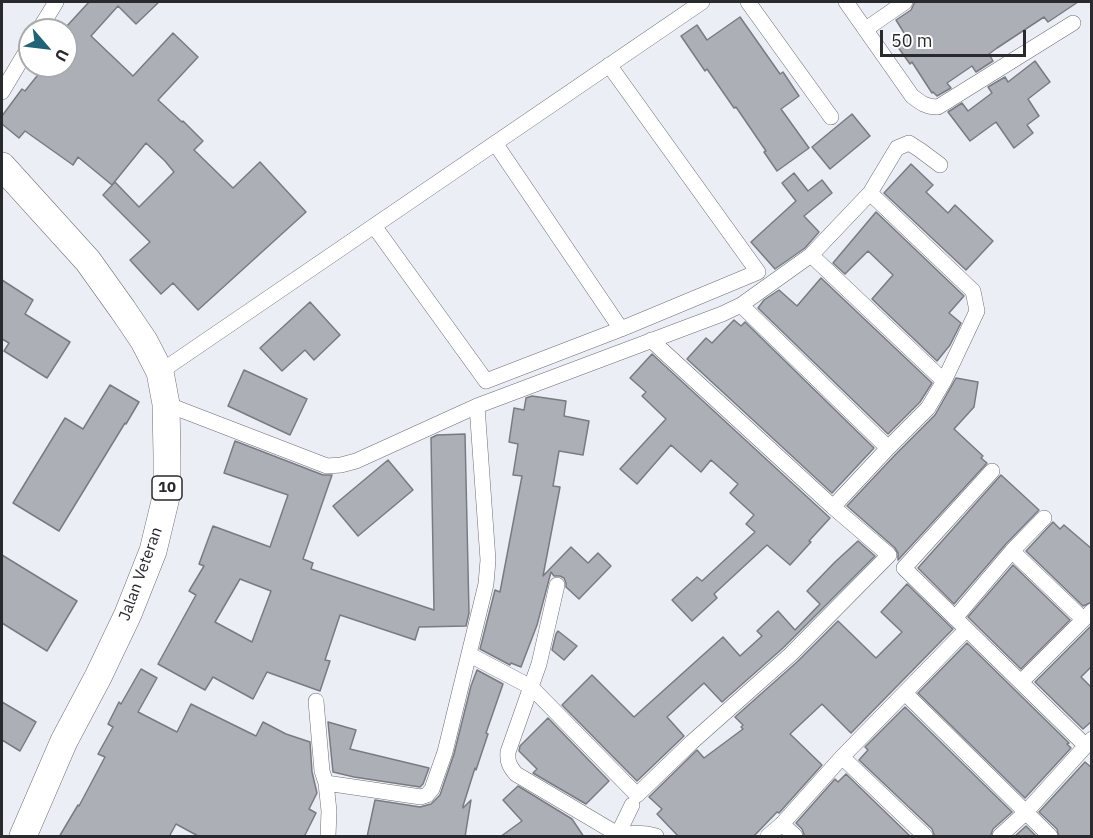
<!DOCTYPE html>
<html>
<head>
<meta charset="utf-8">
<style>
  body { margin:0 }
  #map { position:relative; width:1093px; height:838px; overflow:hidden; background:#eceef6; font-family:"IBM Plex Sans",sans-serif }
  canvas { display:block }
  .frame { position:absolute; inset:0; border:3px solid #292a2d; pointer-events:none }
  .north { position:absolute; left:18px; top:18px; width:60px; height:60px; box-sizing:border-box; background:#fff; border:2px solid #a9aaab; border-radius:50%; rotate:118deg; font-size:16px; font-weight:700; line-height:24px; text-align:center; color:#292a2d }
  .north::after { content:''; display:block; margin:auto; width:21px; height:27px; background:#216276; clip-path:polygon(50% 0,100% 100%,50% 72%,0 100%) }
  .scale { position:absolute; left:880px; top:30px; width:146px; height:27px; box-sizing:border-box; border:3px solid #292a2d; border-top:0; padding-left:8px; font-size:18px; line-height:21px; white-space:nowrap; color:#292a2d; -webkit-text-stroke:4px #fff; paint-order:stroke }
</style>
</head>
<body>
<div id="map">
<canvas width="1093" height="838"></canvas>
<div class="frame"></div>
<div class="north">U</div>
<div class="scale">50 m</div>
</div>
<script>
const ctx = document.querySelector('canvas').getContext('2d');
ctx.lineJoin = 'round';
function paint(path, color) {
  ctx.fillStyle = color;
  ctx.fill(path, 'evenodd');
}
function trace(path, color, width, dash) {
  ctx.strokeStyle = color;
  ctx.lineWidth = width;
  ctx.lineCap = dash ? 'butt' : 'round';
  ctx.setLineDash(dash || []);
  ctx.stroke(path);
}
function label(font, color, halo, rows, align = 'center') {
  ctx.font = font + ' "IBM Plex Sans",sans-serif';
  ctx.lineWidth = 5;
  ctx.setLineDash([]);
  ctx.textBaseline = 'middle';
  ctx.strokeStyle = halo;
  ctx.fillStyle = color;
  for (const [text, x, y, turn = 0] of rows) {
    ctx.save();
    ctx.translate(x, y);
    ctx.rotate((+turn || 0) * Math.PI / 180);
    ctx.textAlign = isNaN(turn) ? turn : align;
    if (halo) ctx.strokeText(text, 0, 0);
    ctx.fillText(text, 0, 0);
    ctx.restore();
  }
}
const building = new Path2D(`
  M89,2H159L136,24L118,6L91,36L133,76L173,33L198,57L158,100L182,122L183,121L203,141L194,150L233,188L260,162L306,212L198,310L173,283L161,294L130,260L150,242L103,195L115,182L139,207L174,172L165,161L146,143L112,185L78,157L73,165L25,131L19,138L2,124V116L22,89L25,91L45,66H66V27Z
  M915,2H1078L1048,22L1044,17L997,48L989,54L993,61L976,72L972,66L947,83L951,88L937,96L933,92L932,93L912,62L910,64L895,43L906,36L896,20L911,10Z
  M740,17L780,74L783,72L799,96L781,109L809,148L777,171L764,152L766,151L736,107L734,108L707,69L705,71L681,36L697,25L707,40Z
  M1035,61L1050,82L1028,99L1039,116L1027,125L1033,133L1014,148L996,122L970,141L948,112L962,103L968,111L992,93L988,87L1005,77L1008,82Z
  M852,114L870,136L830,169L812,147Z
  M911,164L933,185L926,192L948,213L955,205L993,241L966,270L884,193Z
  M794,173L808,191L822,180L832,193L804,216L819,232L805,248L775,269L751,242L796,201L782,183Z
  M876,212L964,296L949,313L961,323L950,345L937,361L872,299L893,275L868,251L845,274L833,263Z
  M821,278L932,383L920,402L888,434L758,308L764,300L779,290L797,306Z
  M2,280L33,300L25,314L70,342L47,378L4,351L9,343L2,339Z
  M310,302L340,335L314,360L305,350L282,371L260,348Z
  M734,320L741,326L745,322L874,448L832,493L687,359L706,338L712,343Z
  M652,354L830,518L809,541L811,542L790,565L767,545L714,594L717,598L692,621L672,600L697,577L702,581L755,532L746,524L754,515L730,493L738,484L711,460L701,472L671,445L637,484L620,469L666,419L642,396L646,392L630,378Z
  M244,370L307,399L290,435L228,406Z
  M956,378L978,382L974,407L954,429L983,456L981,458L987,463L898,560V553L895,548L847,506L895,455L935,415Z
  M110,385L139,402L126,424L125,423L59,531L13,503L65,418L83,429Z
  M532,396L566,401L564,416L589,421L583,455L559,451L553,486L560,487L543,576L571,547L588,563L598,553L611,566L579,599L566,587V583L564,578L560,576H554L551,572L537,625L521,667L511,663L510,665L480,649L495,590L500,592L522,476L513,475L518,444L509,442L514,408L524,410L526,398Z
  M465,434L469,613L466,626L419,627L415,640L340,615L325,660L330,661L320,691L267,672L253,699L213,677L205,690L158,664L196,595L189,591L204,566L199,564L213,526L270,547L288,495L224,473L235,441L323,475H332L303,559L313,563L311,569L434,610L431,438L437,435ZM240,579L271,591L252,642L215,622Z
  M388,460L413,490L358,536L333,506Z
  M1001,475L1039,510L1005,545L954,604L918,568Z
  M1053,522L1060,529L1064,525L1092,549V602L1083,606L1026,551Z
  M858,541L875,556L783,648L722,702L704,683L667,717L684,736L637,781L562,705L592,675L634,717L723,637L740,656L762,636L757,631L778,611L795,630L820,604L807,591L835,562Z
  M2,555L77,601L47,651L2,623Z
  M1013,565L1070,620L1021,669L968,617Z
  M907,584L953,629L851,733L822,704L790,734L822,765L779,813L777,812L753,837H679L657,814L662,809L649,797L697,750L704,758L743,729L741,727L743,725L735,717L797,662L838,621L876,658L902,632L881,612Z
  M1092,625V666L1081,677L1092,688V721L1083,729L1035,682Z
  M558,631L577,646L564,660L552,650L556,634Z
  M967,643L1069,743L1067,744L1071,748L1025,798L918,693Z
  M141,669L157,678L138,712L177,732L191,704L256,736L263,722L286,734L310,742L312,772L317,793L309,809L316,813L304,837H200L176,824L169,837H59L78,805L79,806L105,757L98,754L113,727L108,724L119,702L121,704Z
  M477,670L503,684L486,733L488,734L476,770L475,768L463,806V808L471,800L465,837H367L375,800L420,807L431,804L440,795L454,754L471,686Z
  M2,702L36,722L20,751L2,740Z
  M905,707L1012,812L993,829L990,837H935L932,829L859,760L868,750L865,747Z
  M548,718L609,781L586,804L533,773L537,769L519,751L520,746Z
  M328,722L356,730L350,749L429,768L423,784L420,787L354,777L333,772Z
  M1085,762L1092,768V837H1059L1057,829L1039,812Z
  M846,774L911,837H805L802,829L796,823L835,779L838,782Z
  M518,786L572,819L584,837H500L522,821L503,800Z
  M1026,826L1037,837H1014Z`);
paint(building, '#acafb6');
trace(building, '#797b82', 1.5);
const street = new Path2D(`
  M748,2L831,117
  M846,2L912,96C921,103 926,107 938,107L1073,23
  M866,29L905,2
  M39,30L56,2
  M2,92L30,45
  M495,143L621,329
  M870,193L897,148L909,143L920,150L940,165
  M374,226L486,381L621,329L758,272L609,65
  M811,255L944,381
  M741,305L888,448
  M160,372L702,2
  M166,404L327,466L341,465L356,461L477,406L722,314L741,305L811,255L870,193L973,291L977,311L944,381L928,408L888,448L833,507
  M992,471L904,568L1086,746
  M1012,551L1083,619
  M557,585L539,664L508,752C507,762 510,767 516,774L619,835C632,833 643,832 656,836
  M955,618L1012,551L1044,518
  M470,655L531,687L637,795L692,742L790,655L889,555L833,507L651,340
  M1021,682L1092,611
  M905,693L1050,836
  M316,701L322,771L326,783
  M842,757L925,836
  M782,824L795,836
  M328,836L329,811L326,783L421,797L427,795L432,789L445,752L486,584L488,560L477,406
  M617,836L632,805
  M768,836L782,824L842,757L966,630
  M1000,836L1025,813L1092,739`);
const highway = new Path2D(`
  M2,166L88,261L123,310L144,341L160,372L166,404L167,455V493L153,551L128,614L98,677L64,741L23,836`);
trace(street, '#6c6e75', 16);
trace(highway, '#6c6e75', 28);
trace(street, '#fff', 15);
trace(highway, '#fff', 27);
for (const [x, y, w] of [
  [167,488,30]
]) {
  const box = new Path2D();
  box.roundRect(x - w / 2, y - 12, w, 24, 4.5);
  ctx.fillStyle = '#fff';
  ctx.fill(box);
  trace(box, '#292a2d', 1.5);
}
label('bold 15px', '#292a2d', null, [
  ["10",167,488]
]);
label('16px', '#292a2d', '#fff', [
  ["Jalan Veteran",141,574,-70]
]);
</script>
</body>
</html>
